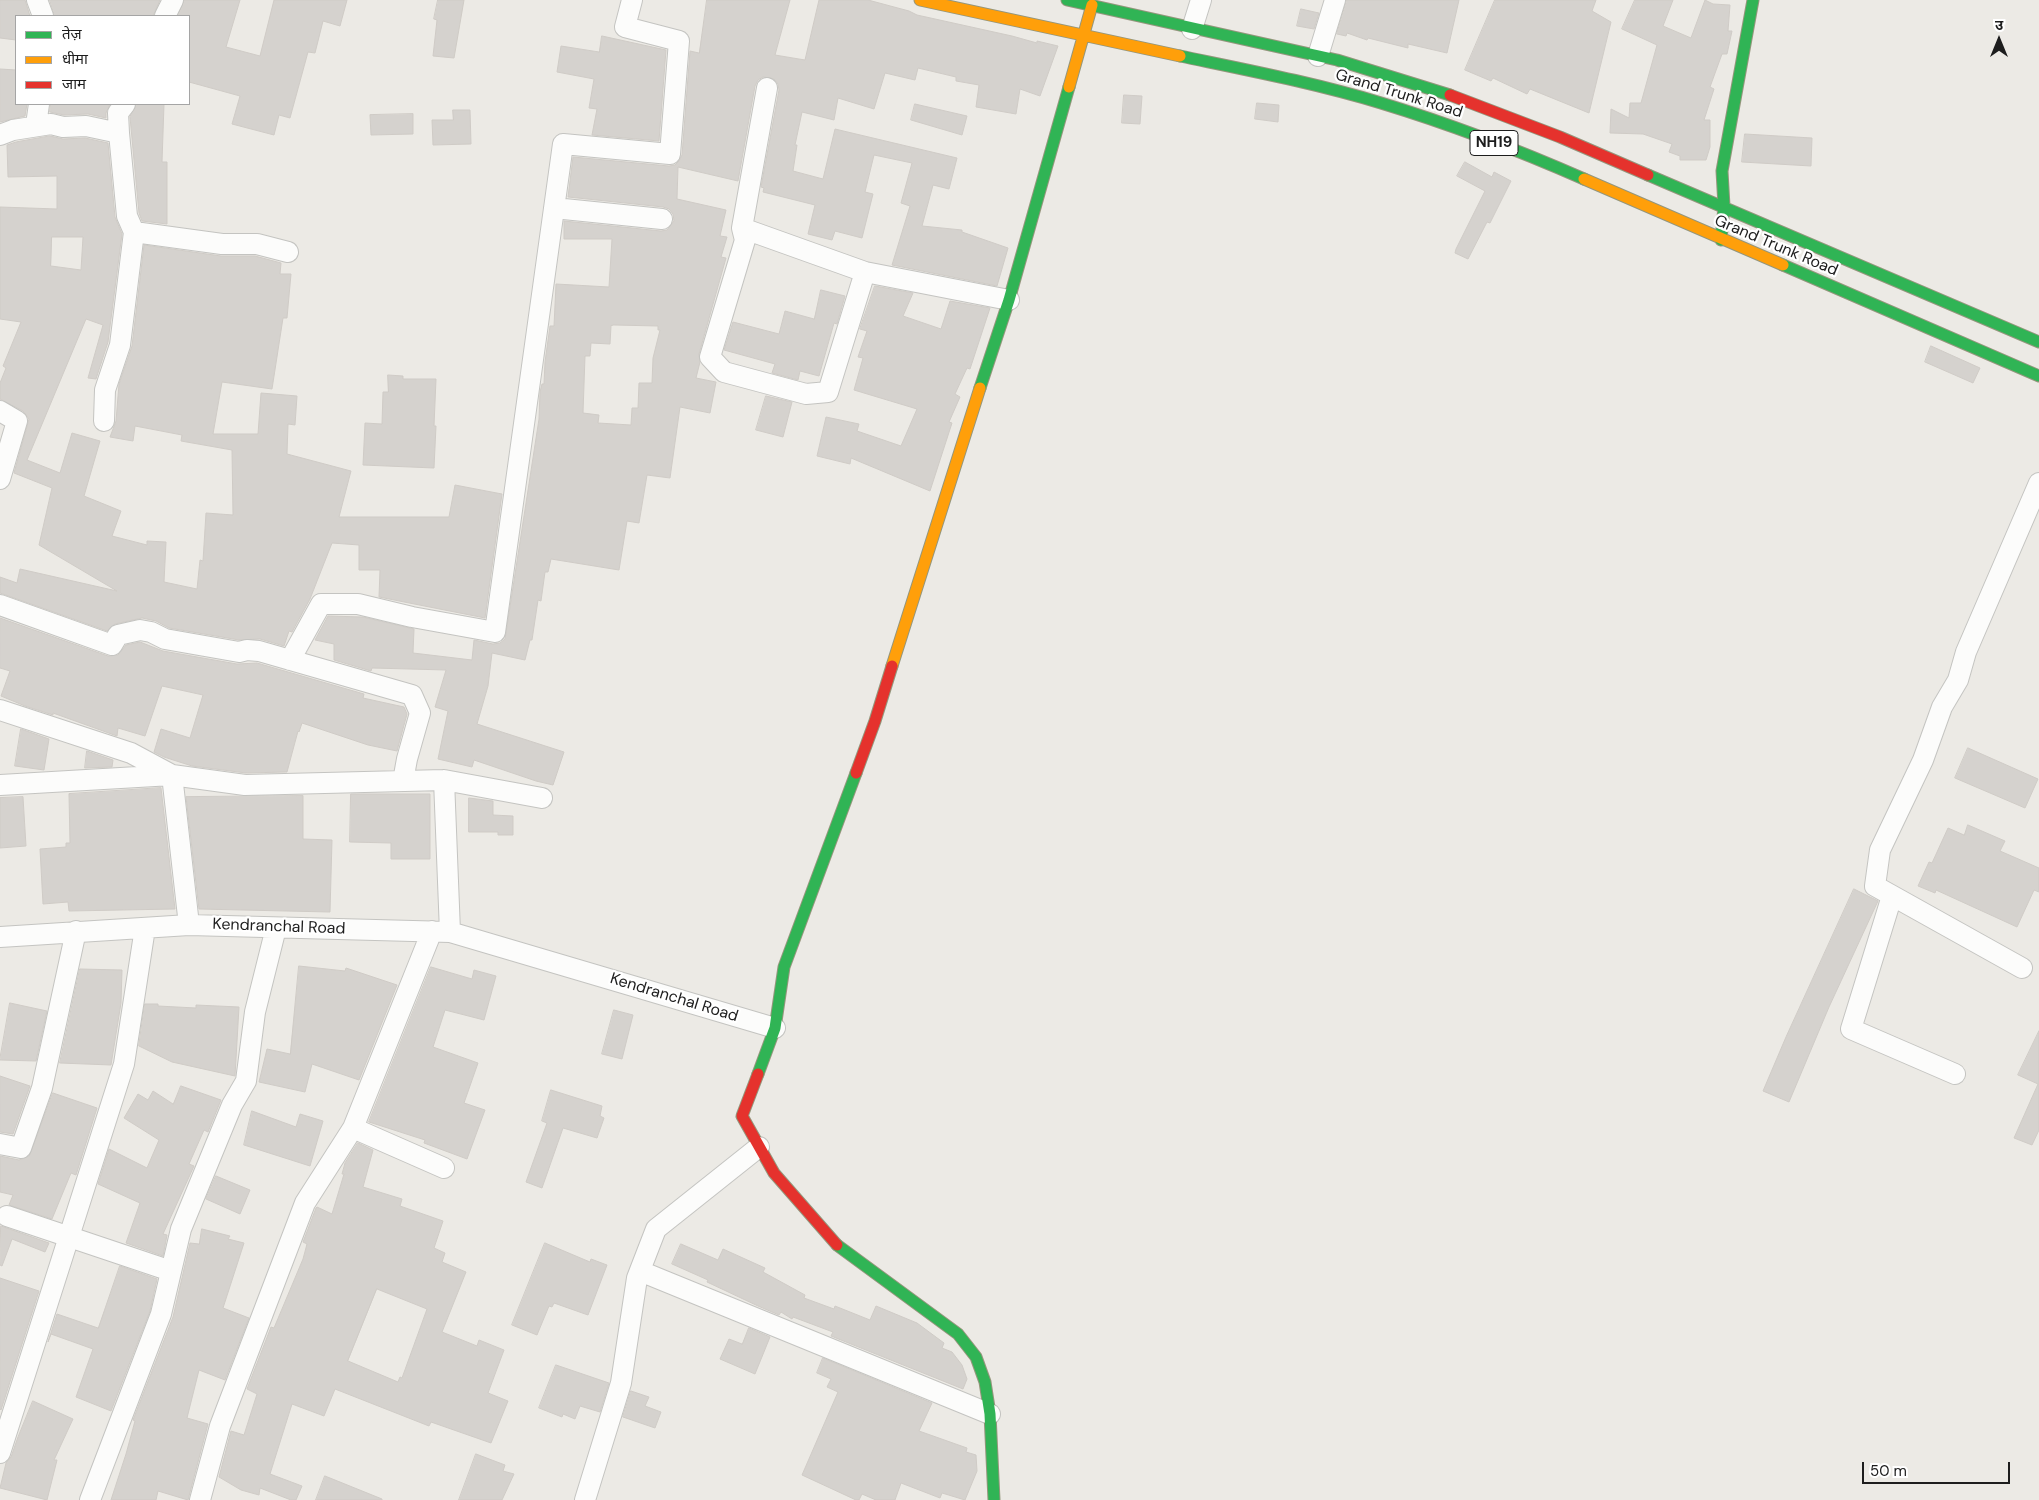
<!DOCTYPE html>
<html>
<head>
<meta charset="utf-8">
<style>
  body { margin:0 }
  #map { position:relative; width:2039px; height:1500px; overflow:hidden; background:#eceae5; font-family:"DM Sans","Noto Sans Devanagari",sans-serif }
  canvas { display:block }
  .legend { position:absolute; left:15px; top:15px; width:175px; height:90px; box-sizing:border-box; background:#fff; border:1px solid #a5a5a5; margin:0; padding:6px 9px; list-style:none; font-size:15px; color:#1d1d1d }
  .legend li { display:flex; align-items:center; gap:10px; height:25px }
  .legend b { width:25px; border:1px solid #a5a5a5 }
  .north { position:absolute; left:1974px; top:15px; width:50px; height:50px; -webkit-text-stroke:4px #fff; paint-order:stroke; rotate:0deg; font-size:14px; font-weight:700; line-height:20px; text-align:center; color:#1d1d1d }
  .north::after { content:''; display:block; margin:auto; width:18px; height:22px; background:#1d1d1d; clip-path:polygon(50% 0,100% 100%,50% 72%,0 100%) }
  .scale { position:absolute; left:1862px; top:1462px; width:148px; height:22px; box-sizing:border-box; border:2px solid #1d1d1d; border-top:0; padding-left:6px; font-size:15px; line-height:18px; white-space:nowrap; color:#1d1d1d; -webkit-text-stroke:4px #fff; paint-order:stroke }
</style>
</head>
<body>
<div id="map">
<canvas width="2039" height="1500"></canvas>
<ul class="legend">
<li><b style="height:6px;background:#30b455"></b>तेज़</li>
<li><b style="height:6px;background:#ff9f0a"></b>धीमा</li>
<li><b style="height:6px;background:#e5322d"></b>जाम</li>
</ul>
<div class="north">उ</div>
<div class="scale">50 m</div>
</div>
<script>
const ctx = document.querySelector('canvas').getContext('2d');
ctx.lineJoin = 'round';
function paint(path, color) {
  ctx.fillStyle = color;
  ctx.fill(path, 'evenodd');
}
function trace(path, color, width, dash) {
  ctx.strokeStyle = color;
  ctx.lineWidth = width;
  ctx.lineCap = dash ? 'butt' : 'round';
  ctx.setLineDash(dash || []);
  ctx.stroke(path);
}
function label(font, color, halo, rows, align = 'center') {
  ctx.font = font + ' "DM Sans",sans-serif';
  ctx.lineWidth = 4.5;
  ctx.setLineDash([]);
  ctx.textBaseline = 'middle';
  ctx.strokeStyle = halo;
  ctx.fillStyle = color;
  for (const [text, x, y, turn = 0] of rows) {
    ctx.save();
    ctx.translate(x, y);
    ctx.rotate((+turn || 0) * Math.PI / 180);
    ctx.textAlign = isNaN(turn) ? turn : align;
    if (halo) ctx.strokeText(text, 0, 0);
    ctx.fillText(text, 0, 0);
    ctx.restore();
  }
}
const building = new Path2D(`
  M0,0H25L30,16H16V40L0,38Z
  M50,0H160L153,16H55Z
  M185,0H240L226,47L260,56L274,0H347L340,26L323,21L315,53L308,52L290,118L279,115L274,135L232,124L240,96L189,82V16H178Z
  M438,0H464L454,58L433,56L437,20L434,19Z
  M707,0H790L775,55L805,60L819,0H868L909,11L917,15L1012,36L1037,43V41L1058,46L1040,96L1020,89L1016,114L976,107L979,85L956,81V77L918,68L915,80L885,73L874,109L838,98L834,120L802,112L795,145H797L793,171L823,179L835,129L957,158L949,189L933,185L922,226L962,230V232L1008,248L997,286L892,265L910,206L901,203L912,163L874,155L865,192L873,194L862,238L835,231L832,240L808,234L815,205L763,192L764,188L761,187L779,90L778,84L774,79L763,77L758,80L755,86L738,181L678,167L677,199L726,210L720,236L727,237L721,257L726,258L699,354L700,362L696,378L716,382L710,413L680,407L670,478L647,475L639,523L627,521L619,570L551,559L548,572H545L541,601L538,600L532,640H530L525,660L492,653L488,686L477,724L564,752L553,785L536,781L474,760L472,767L438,759L448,711L435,707L446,670L372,668L371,671L334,660V644L315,640L328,616L363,617L414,629L413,653L472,660L474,640L493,644L500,643L505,639L539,419L540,392L542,384H544L545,362L550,326H554L556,284L609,287L612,239H564V221L661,231L667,230L674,221L673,214L669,209L663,207L568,197L573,157L669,166L675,165L679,161L682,155L690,51L699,53ZM614,325L658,326V330H660L653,358L652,383H639L638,408H632L631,425L598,423L599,415L583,413L585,356H590L591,343L610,344L611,326Z
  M1347,0H1459L1447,53L1408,44V48L1368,38L1367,40L1347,33L1346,36L1337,34Z
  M1495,0H1596L1592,11L1611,22L1589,113L1530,89L1527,94L1493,78L1491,81L1465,70Z
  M1635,0H1673L1663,26L1691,38L1705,0L1713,4L1730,5L1728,31H1732L1727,54H1722L1710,87L1714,89L1704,120H1710V147L1706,160H1680V156L1669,152L1672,144L1643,134L1610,133L1611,109L1629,118L1630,103H1641L1657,45L1622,29Z
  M1301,9L1319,13L1314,29L1297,26Z
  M602,36L666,50L659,141L592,135L597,109L589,108L594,79L557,72L561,46L599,52Z
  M0,69L16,70V104H27L25,116L0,122Z
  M1124,95L1142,96L1140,124L1122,123Z
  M1257,103L1279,105L1278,122L1255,119Z
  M51,104H110L106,113V118L88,114L64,115L50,112Z
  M137,104H164L162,162H167V224L142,221L139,213L130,117Z
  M915,104L967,116L962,135L911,120Z
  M453,110H470L471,144L433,145L432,120H453Z
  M413,114V134L371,135L370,115Z
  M1745,134L1812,138L1811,166L1742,162Z
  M50,136L63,139L85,138L108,143L115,217L122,234L108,342L96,379L88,378L103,325L86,319L27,460L60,473L72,433L100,441L84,496L121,511L112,536L147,545V541L166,542L164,582L197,589L200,560L203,561L206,513L233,515L232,450L181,441L182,435L135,426L133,441L110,437L116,421L119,384L132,346L144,245L221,256H255L281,263L280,274H291L287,318H283L272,389L222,382L213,434H258L261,393L297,396L295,425L288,424L287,454L351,471L339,517H449L455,485L502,494L485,618L379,597L380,570H359V545L332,543L310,599L292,632L289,631L284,646L260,639L239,640L169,628L156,621L142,618L115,624L107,631L0,593V577L17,583L20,569L117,591L39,545L52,488L14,473L29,419L23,411L0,399V383L6,368L3,366L21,322L0,319V207L57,209V176L8,177L7,145L16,142ZM52,237H83L81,270L51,266Z
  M1465,162L1492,177L1494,172L1511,181L1490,223L1487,222L1468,259L1455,253L1456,249L1485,191L1457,176Z
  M875,286L913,293L903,316L941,329L950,301L990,308L970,369L967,368L955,394L960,397L949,422L952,423L930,491L851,458L850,464L817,456L826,417L859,424L857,431L901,446L917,409L854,390L863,358L858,357L867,331L860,329Z
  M821,290L845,296L837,324L834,323L819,376L800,371L798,380L772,373L775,364L724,350L733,322L779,334L785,311L814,319Z
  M1931,346L1980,368L1973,383L1925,362Z
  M388,375L403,376V379H436L434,426H436L434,468L363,465L365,423L382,424L383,392H388Z
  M766,396L792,402L783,437L756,430Z
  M0,618L108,656L118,655L126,645L140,642L163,651L237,664L257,663L364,694L363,698L404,707L407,714L397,751L368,745L302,723L299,732L298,731L287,772L246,773L192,766L164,757L154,752L161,729L190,738L203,695L162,686L145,736L118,728L117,736L53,713V715L25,706L1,696L10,671L0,668Z
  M21,729L49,739L44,770L15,766Z
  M1968,748L2038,779L2025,808L1955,778Z
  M87,751L113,760L112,767L85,768Z
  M161,788L175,909L69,911L68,902L43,904L40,849L66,847V843H70L69,794Z
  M351,794H430V859H391V843L350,842Z
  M303,796V839L332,840L330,912L199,909L186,797Z
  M23,797L26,846L0,848V798Z
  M469,798L493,801V815L513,816V835H498V832H469Z
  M1968,825L2005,841L2000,851L2039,868V892L2034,890L2017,927L1936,890L1935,893L1918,886L1929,862L1932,863L1948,828L1964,835Z
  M1854,889L1878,901L1829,1007L1789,1102L1763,1091L1786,1037Z
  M299,966L345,971L346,968L397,985L359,1080L312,1064L305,1092L259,1082L267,1049L290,1054Z
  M431,967L472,979L474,970L496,976L484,1020L445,1010L433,1047L478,1063L464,1103L485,1110L467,1159L424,1143L425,1140L369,1122Z
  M80,969L122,970L121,1003L111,1065L60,1063Z
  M10,1003L47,1011L36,1061L0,1060Z
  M145,1004H158V1006L196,1008V1005L239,1007L235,1076L172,1062L139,1046Z
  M614,1010L633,1015L622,1059L602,1054Z
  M2039,1031V1130L2032,1145L2014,1138L2038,1084L2018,1075Z
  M0,1076L30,1086L13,1134L0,1132Z
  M181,1086L221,1100L208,1132L204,1130L189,1164L194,1166L163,1234L167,1235L163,1256L126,1243L140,1203L98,1184L109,1149L147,1168L159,1140L124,1118L138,1094L148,1100L153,1091L173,1104Z
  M551,1090L602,1106L600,1116L604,1118L597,1138L563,1128L542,1188L526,1182L547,1123L542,1121Z
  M53,1093L97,1108L76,1175L71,1173L52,1219L9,1205L13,1195L0,1192V1156L19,1160L29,1156Z
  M252,1111L296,1127L300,1114L323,1121L310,1166L244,1145Z
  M358,1143L373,1150L363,1187L402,1199L400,1206L443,1221L434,1248L445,1253L442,1262L466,1272L442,1332L477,1346L479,1340L504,1350L488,1393L508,1401L491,1443L431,1422L429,1426L335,1389L324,1416L292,1404L270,1474L302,1486L296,1500H291L260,1488L259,1495L241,1490L219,1477L231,1431L244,1435L257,1394L247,1389L271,1327L274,1328L303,1259L307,1244L303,1242L316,1208L317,1207L332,1214L344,1174H342L345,1163ZM377,1289L427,1309L402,1378L400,1377L398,1382L348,1361Z
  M216,1176L250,1190L240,1214L206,1199Z
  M1,1226L49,1243L45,1252L12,1239L2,1266L0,1265Z
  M202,1229L230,1236L228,1239L244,1243L223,1308L249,1318L225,1380L199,1370L187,1418L208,1424L188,1500L158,1491L156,1500H111L126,1454L135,1421L133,1420L173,1317L190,1243L199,1244Z
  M545,1243L590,1262L591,1259L607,1265L588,1315L554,1303L552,1307L549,1306L537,1335L512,1325Z
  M681,1244L718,1260L723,1249L765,1268L763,1272L805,1295L804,1298L834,1309L835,1306L870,1320L876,1306L917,1323L944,1343L942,1348L952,1352L962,1365L967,1379L963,1389L831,1336L833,1332L793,1317L792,1319L781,1312L779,1315L758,1306L707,1282L708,1280L672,1264Z
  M120,1266L157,1279L150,1311L111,1411L76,1397L93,1349L51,1334L48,1342L57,1314L98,1328Z
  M0,1278L39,1291L1,1410L0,1409Z
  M749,1328L770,1337L755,1374L720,1359L729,1339L742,1344Z
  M823,1358L932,1403L919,1431L967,1448L966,1452L976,1455L977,1471L965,1500L942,1493L940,1498L901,1483L895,1500H876L862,1494L859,1500H856L802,1475L838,1392L827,1387L831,1379L817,1373Z
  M556,1365L609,1383L600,1412L580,1406L575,1419L563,1414L562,1417L539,1408Z
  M631,1391L649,1397L645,1406L661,1412L655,1428L623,1417Z
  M33,1401L73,1419L54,1460H57L47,1500L0,1488L6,1463L11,1457L18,1437Z
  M476,1454L505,1465L503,1471L514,1474L502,1500H459Z
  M325,1476L382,1499V1500H316Z`);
paint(building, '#d5d2ce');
trace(building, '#cfcbc6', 1);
const street = new Path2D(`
  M37,0L43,16
  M165,16L173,0
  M1192,29L1201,0
  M1318,56L1335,0
  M767,88L742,228L745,240L710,357L724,372L806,394L828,392L865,272L1009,300
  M36,125L39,104
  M0,135L13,130L51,124L63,127L86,126L119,133
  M554,208L662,219
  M742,228L865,272
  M134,232L222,244H257L288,252
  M0,411L17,421L0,479
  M104,421L105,390L120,345L134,232L127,216L119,133L118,113L125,104
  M0,605L112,645L118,635L140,630L151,632L165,639L239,652L247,650L259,651L412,695L420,713L407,759L403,781
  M290,660L321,604H358L412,617L495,632L563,144L670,154L679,41L625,27L632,0
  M0,710L131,753L172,775L189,925
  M444,780L450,932
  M0,785L172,775L245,785L444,780L542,798
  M1892,896L1851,1029L1955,1074
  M0,937L189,925L450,932L775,1028
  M2022,968L1875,886L1880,850L1923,760L1942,707L1958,680L1966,652L2039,483
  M353,1128L444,1168
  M0,1144L21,1148L42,1088L76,931
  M7,1216L171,1271
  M640,1271L990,1414
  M0,1453L124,1064L145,928
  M90,1500L161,1314L181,1229L232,1105L246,1081L255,1012L276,928
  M200,1500L220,1426L305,1203L353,1128L432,931
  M585,1500L621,1383L637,1278L656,1229L759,1147`);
const fast = new Path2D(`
  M1067,0L1337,60L1450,95
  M1180,56C1247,70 1315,83 1381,103C1450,124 1518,150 1584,179
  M1648,175L2039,342
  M1721,240L1724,206L1722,171L1753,0
  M1783,265L2039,376
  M980,388L1009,300L1069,87
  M758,1074L775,1028L784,967L856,773
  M837,1245L958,1334L976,1357L985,1382L990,1414L994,1500`);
const slow = new Path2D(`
  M920,0L1180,56
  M1069,87L1092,5
  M1584,179L1783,265
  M892,666L980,388`);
const jam = new Path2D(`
  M1450,95L1560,137L1648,175
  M856,773L875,721L892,666
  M758,1074L742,1116L774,1173L837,1245`);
trace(street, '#c4c4c1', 22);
trace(fast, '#94967c', 13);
trace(slow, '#94967c', 13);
trace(jam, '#94967c', 13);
trace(street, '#fcfcfb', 20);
trace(fast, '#30b455', 11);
trace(slow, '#ff9f0a', 11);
trace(jam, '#e5322d', 11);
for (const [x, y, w] of [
  [1494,143,48]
]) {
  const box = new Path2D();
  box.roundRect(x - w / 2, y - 12.5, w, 25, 4);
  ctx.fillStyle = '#fff';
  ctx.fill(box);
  trace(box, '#1d1d1d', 1);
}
label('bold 15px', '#1d1d1d', null, [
  ["NH19",1494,143]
]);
label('16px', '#1d1d1d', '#fff', [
  ["Grand Trunk Road",1399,94,17],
  ["Grand Trunk Road",1776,246,23],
  ["Kendranchal Road",279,927,2],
  ["Kendranchal Road",674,998,17]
]);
</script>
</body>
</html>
